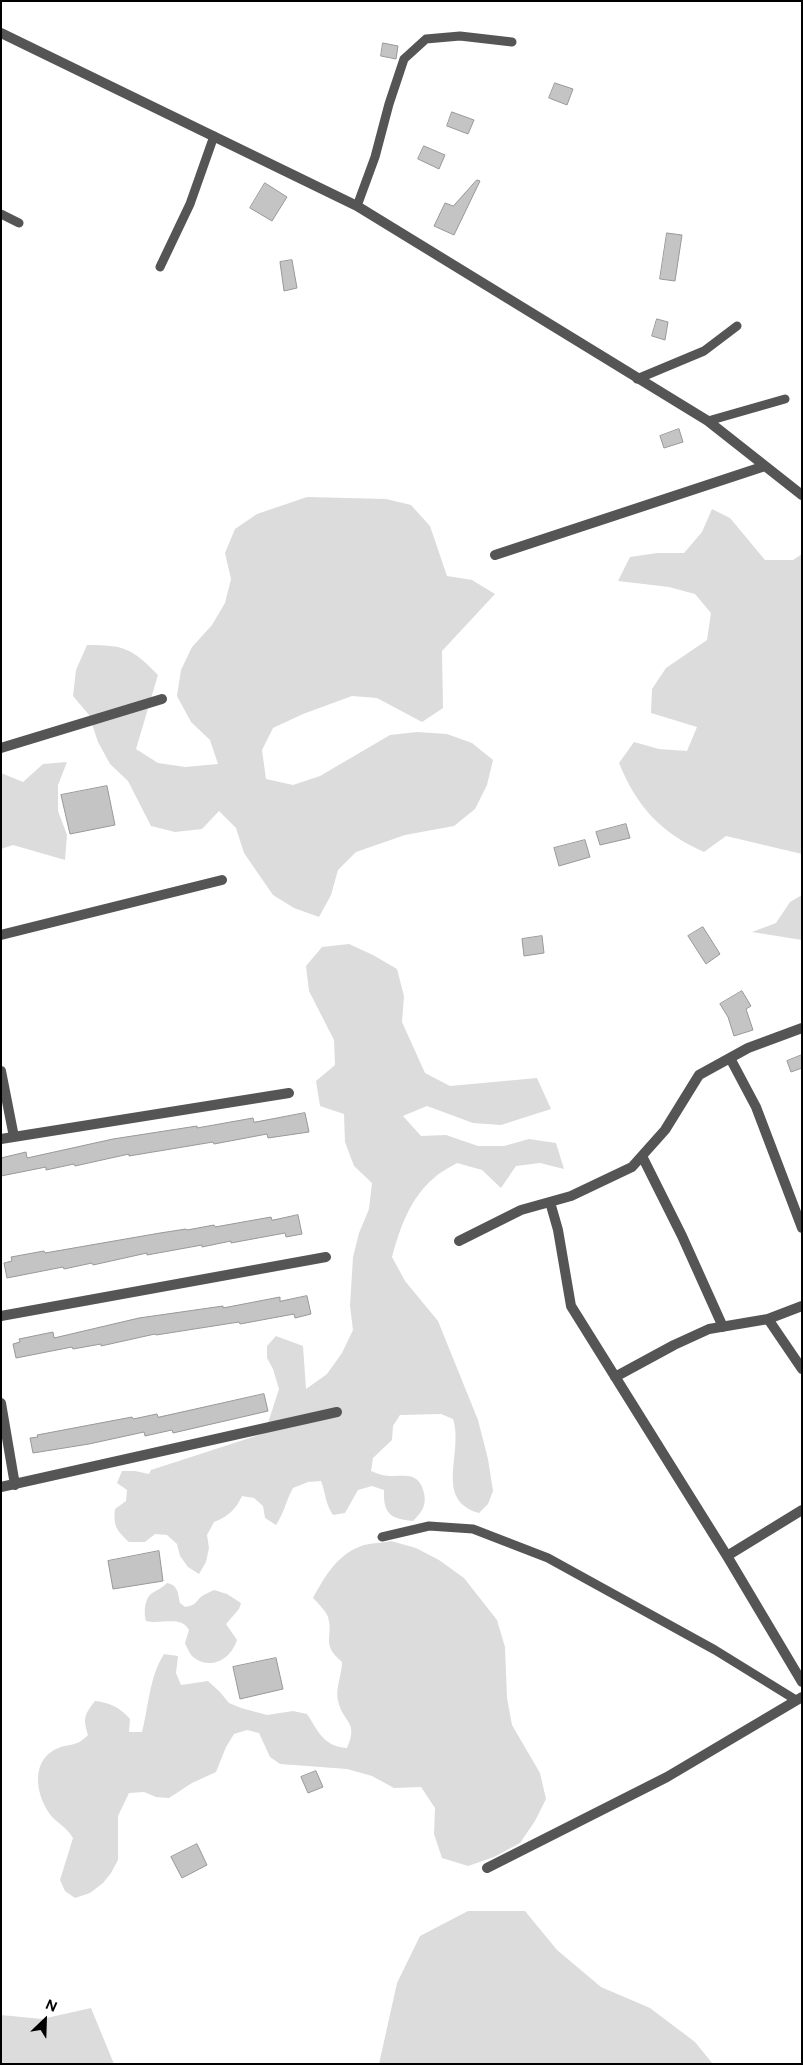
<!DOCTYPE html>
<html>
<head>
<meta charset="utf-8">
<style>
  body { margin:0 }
  #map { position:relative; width:803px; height:2065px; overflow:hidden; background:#fff; font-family:Figtree,sans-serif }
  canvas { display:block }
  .frame { position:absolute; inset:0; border:2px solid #000; pointer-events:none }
  .north { position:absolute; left:20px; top:1995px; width:50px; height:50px; -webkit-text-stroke:4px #fff; paint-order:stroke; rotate:24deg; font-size:14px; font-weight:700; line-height:20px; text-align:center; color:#000 }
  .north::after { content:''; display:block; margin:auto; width:18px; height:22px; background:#000; clip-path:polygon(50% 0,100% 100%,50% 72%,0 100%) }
</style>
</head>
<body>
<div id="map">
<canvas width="803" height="2065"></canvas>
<div class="frame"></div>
<div class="north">N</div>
</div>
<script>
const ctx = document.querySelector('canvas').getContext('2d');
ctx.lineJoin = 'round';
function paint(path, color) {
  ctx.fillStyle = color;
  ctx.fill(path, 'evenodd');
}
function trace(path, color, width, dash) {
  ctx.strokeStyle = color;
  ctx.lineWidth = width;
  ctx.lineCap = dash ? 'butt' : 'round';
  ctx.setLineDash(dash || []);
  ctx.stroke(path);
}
paint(new Path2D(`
  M307,497L386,499L411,505L430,526L447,576L472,580L495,594L442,651L443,708L422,722L377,698L352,696L303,714L273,728L262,750L266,779L293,785L320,776L390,735L417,732L447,734L472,743L493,760L487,785L475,809L454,826L405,835L356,852L338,870L331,895L319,917L294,908L273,895L244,853L236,828L219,811L202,829L175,832L151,826L128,781L110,764L98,742L89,715L73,696L76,670L87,645C124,645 132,648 158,675L136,749L158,763L185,767L218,764L210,740L191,722L177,696L181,670L192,647L212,625L225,603L231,579L225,553L235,529L257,514Z
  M712,509L730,518L765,560H793L802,554V854L726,836L704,852C661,833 637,807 619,763L634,742L659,749L687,751L697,727L651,713L652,689L666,668L707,640L711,613L695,594L669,587L618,581L630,557L657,553H684L702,532Z
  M67,762L58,785V811L67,835L65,860L13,845L1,849V773L23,782L43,764Z
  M802,895V940L752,932L776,923L790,902Z
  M349,944L373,955L397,969L404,996L402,1022L425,1073L450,1086L537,1078L551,1109L501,1125L473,1123L427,1106L403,1116L421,1136L446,1135L478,1146H504L529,1139L556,1143L564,1169L540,1163L516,1166L501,1188L482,1170L457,1163C449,1168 440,1172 434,1178C410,1198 400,1228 392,1257L405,1281L438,1321L478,1420L488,1459L493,1491L488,1504L479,1513C433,1500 464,1453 453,1419L441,1414L400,1415L393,1426L392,1440L373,1458L371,1471C374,1472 378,1474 382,1475C400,1479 418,1468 424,1493C427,1506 421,1513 413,1521C390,1519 383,1513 384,1490L372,1486L358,1490L345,1513L333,1515C325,1503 326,1494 321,1481L308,1482L293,1488C286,1501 284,1513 276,1525L265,1518L263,1506L254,1498L242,1496C235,1510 229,1516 214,1522L207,1535L209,1548L206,1562L199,1574L188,1567L180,1556L177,1544L167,1535L155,1534L145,1542H129C117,1531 113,1526 115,1509L126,1501L127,1490L117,1483L122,1471H135L149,1474L151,1470L262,1434L268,1423L279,1389L273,1369L267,1358V1346L276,1336L303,1346L306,1389L327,1374L342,1353L353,1330L350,1306L353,1257L359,1233L369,1209L372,1183L354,1166L345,1142L344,1114L320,1106L316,1081L335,1065L334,1040L309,991L306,966L322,947Z
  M391,1541L416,1548L439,1560L464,1578L497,1620L505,1647L507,1698L512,1725L540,1773L546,1799L535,1821L520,1843L494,1857L468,1866L442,1858L434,1834L435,1808L421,1787L394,1788L372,1776L347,1769L280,1764L270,1757L259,1733L247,1730L234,1734L226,1747L216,1772L192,1783L169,1798L156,1797L144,1792L129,1793L118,1816V1860L111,1873L103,1883L90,1893L75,1898L65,1891L60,1880L73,1838C65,1825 57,1824 49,1813C36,1794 31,1763 54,1750C69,1742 74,1749 88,1735C83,1718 84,1715 95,1701C111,1703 119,1707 130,1719L129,1732H142C149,1705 149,1678 164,1654L178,1656L176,1673L181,1685L208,1681L220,1692L229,1703L241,1708L267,1715L293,1711L307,1714C319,1732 323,1746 347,1748C359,1721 343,1723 338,1701C335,1688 342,1675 342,1662C320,1643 334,1638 328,1617C326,1611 318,1603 313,1598C325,1576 338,1553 364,1545C372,1543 382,1543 391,1541Z
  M167,1583C178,1585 178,1593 180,1603L185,1607C197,1605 195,1602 202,1596C205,1594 210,1592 214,1590L227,1594L241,1603L239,1609L226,1624L237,1640C231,1659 211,1671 193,1657C190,1654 187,1648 185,1643L189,1630C181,1615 160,1625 146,1621C144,1614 144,1603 149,1596C153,1591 162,1589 167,1583Z
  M468,1911H525L557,1950L601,1987L650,2008L695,2042L713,2064H379L397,1983L420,1936Z
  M91,2008L114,2064H1V2015L42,2019Z`), '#dcdcdc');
const building = new Path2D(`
  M383,43L398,46L396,59L381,56Z
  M555,83L573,89L567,105L549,98Z
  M452,112L474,120L468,134L447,126Z
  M424,146L445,155L439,169L418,159Z
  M477,180L480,181L454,235L434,226L445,203L453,206Z
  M265,183L287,197L272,221L250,208Z
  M667,233L682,235L675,281L660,279Z
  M292,260L297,288L284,291L280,262Z
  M657,319L668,322L665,340L652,336Z
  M679,429L683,442L664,448L660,436Z
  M107,786L115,825L70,834L61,795Z
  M626,824L630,838L600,845L596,832Z
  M585,840L590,857L559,866L554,848Z
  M703,927L720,954L706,964L688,936Z
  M542,936L544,953L524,956L522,939Z
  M742,991L751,1006L746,1009L753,1030L734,1036L728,1017L720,1004Z
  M802,1055V1068L791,1072L787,1061Z
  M305,1113L309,1132L268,1138L267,1134L214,1144L213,1142L129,1156V1154L75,1166L74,1164L46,1170V1167L1,1176V1158L26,1152L27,1158L113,1139L197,1126V1128L253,1118L254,1122Z
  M298,1215L302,1234L286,1237L285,1233L231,1243V1241L202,1247V1245L147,1255V1253L93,1265L92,1263L64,1269L63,1267L7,1278L4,1263L12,1261L11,1257L44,1251L45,1253L160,1233L186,1229L187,1230L214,1225L215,1227L271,1217L272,1220Z
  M307,1296L311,1314L295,1318L294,1314L240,1324L239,1322L156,1335L155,1334L101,1346V1344L73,1349L72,1347L16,1358L13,1344L20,1342L19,1339L53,1332L54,1338L139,1318L223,1306V1308L280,1297V1301Z
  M264,1394L268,1411L173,1433L172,1430L145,1436L144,1432L89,1444L33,1453L30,1438L38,1437L37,1435L132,1417L133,1419L157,1414L158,1417Z
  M159,1551L163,1581L113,1589L108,1561Z
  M276,1658L283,1689L240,1699L233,1667Z
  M316,1771L323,1787L308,1793L301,1777Z
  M197,1844L207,1865L182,1878L171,1857Z`);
paint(building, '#c4c4c4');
trace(building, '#999', 1);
trace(new Path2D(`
  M357,206L375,157L389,104L404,59L426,39L460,36L512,42
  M1,214L19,223
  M160,267L190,204L214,136
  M637,379L704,351L737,326
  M708,421L785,399
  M382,1537L429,1526L473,1529L548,1558L715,1650L796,1700`), '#555', 9);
trace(new Path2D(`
  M1,33L357,206L708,421L802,495
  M495,555L765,466
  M1,748L162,699
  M1,935L222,880
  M730,1058L756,1107L802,1228
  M1,1071L14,1137
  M1,1139L289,1093
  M642,1156L682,1236L723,1327
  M550,1202L558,1230L571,1306L727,1556L802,1682
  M459,1241L521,1210L571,1196L632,1167L665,1130L699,1075L748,1048L802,1028
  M1,1316L326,1257
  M768,1319L802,1369
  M615,1377L674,1345L709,1329L768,1319L802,1306
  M1,1403L15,1485
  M1,1487L337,1412
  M727,1556L802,1510
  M487,1868L667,1777L802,1697`), '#555', 10);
</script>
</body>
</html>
